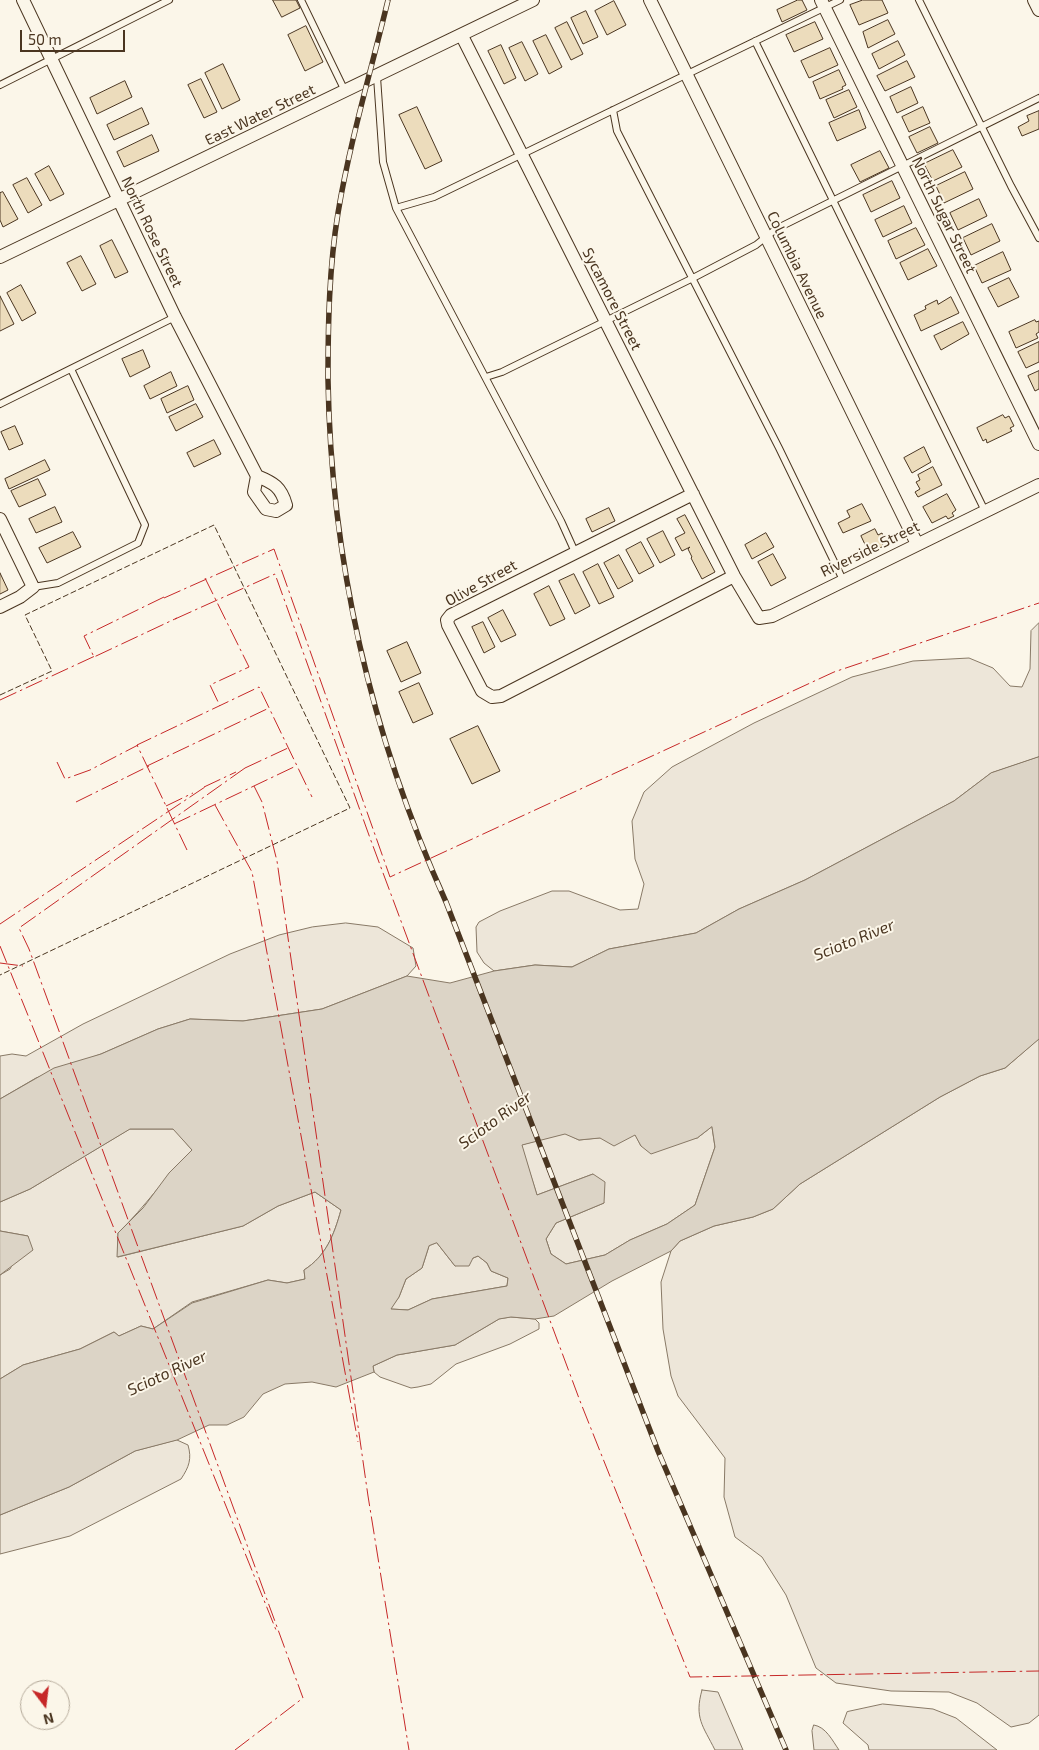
<!DOCTYPE html>
<html>
<head>
<meta charset="utf-8">
<style>
  body { margin:0 }
  #map { position:relative; width:1039px; height:1750px; overflow:hidden; background:#fbf6e9; font-family:"Exo 2",sans-serif }
  canvas { display:block }
  .north { position:absolute; left:20px; top:1680px; width:50px; height:50px; box-sizing:border-box; background:#fbf6e9; border:1px solid #b4a999; border-radius:50%; rotate:165deg; font-size:14px; font-weight:700; line-height:20px; text-align:center; color:#4a3520 }
  .north::after { content:''; display:block; margin:auto; width:18px; height:22px; background:#c62828; clip-path:polygon(50% 0,100% 100%,50% 72%,0 100%) }
  .scale { position:absolute; left:20px; top:30px; width:105px; height:22px; box-sizing:border-box; border:2px solid #4a3520; border-top:0; padding-left:6px; font-size:15px; line-height:18px; white-space:nowrap; color:#4a3520; -webkit-text-stroke:4px #fbf6e9; paint-order:stroke }
</style>
</head>
<body>
<div id="map">
<canvas width="1039" height="1750"></canvas>
<div class="north">N</div>
<div class="scale">50 m</div>
</div>
<script>
const ctx = document.querySelector('canvas').getContext('2d');
ctx.lineJoin = 'round';
function paint(path, color) {
  ctx.fillStyle = color;
  ctx.fill(path, 'evenodd');
}
function trace(path, color, width, dash) {
  ctx.strokeStyle = color;
  ctx.lineWidth = width;
  ctx.lineCap = dash ? 'butt' : 'round';
  ctx.setLineDash(dash || []);
  ctx.stroke(path);
}
function label(font, color, halo, rows, align = 'center') {
  ctx.font = font + ' "Exo 2",sans-serif';
  ctx.lineWidth = 4;
  ctx.setLineDash([]);
  ctx.textBaseline = 'middle';
  ctx.strokeStyle = halo;
  ctx.fillStyle = color;
  for (const [text, x, y, turn = 0] of rows) {
    ctx.save();
    ctx.translate(x, y);
    ctx.rotate((+turn || 0) * Math.PI / 180);
    ctx.textAlign = isNaN(turn) ? turn : align;
    if (halo) ctx.strokeText(text, 0, 0);
    ctx.fillText(text, 0, 0);
    ctx.restore();
  }
}
const green = new Path2D(`
  M1039,623V757L991,773L954,801L805,880L739,909L696,933L609,949L572,967L535,965L494,971L484,963L477,952L476,927L479,922L500,911L552,891H569L620,910L638,909L644,884L635,859L632,821L644,792L672,767L754,723L852,677L913,661L969,658L993,668L1010,686L1022,687L1030,669L1031,631Z
  M346,923L378,927L413,948L416,966L407,976L322,1009L243,1021L190,1019L158,1029L101,1054L36,1078L0,1099V1056L12,1054L26,1056L83,1024L230,954L279,935L312,927Z
  M1039,1039V1715L1029,1723L1011,1727L977,1703L949,1692L891,1691L836,1683L816,1668L786,1595L762,1557L735,1537L724,1497L725,1458L678,1396L671,1376L663,1329L661,1282L671,1251L680,1241L714,1226L753,1217L773,1209L800,1184L940,1097L980,1076L1005,1068Z
  M712,1127L715,1147L695,1205L667,1224L630,1240L605,1255L566,1264L551,1254L546,1239L556,1223L604,1203L593,1174L537,1195L521,1145L565,1133L579,1140L635,1134L641,1146L697,1138Z
  M130,1129H174L192,1150C166,1176 145,1207 118,1233V1257L243,1226L278,1206L315,1192L341,1210C334,1235 326,1256 304,1270L305,1279L287,1283L268,1280L192,1302L153,1329L141,1326L119,1336L114,1332L80,1349L23,1365L0,1379V1275L10,1269L28,1236L0,1231V1202L30,1189Z
  M437,1243L455,1266L478,1256L487,1263L491,1271L508,1278L507,1286L432,1299L408,1310L390,1309L399,1297L406,1279L422,1268L429,1246Z
  M511,1317L535,1319L539,1323V1329L510,1344L456,1364L431,1384L418,1387L411,1388L380,1377L374,1372L373,1366L397,1355L455,1345L499,1319Z
  M177,1440L188,1445C192,1459 189,1467 181,1479L70,1536L0,1554V1515L69,1487L135,1451Z
  M702,1690L718,1692L743,1750H715C703,1726 694,1718 702,1690Z
  M883,1704L933,1709L956,1718L997,1750H869L868,1745L843,1723L847,1712Z
  M814,1725C826,1727 832,1740 839,1750H814L812,1731Z`);
paint(green, '#ede6d9');
trace(green, '#887966', 1);
const water = new Path2D(`
  M1039,757V1039L1005,1068L980,1076L940,1097L800,1184L773,1209L753,1217L714,1226L680,1241L671,1251L612,1281L554,1316L535,1319L511,1317L499,1319L455,1345L397,1355L373,1366L374,1372L336,1387L312,1382L285,1384L263,1394L244,1417L227,1425H209L177,1440L135,1451L69,1487L0,1515V1379L23,1365L80,1349L114,1332L119,1336L141,1326L153,1329L192,1303L268,1280L287,1283L305,1279L304,1270C326,1256 334,1235 341,1210L315,1192L278,1206L243,1226L117,1257L118,1233L143,1208L169,1173L192,1150L173,1129H130L30,1189L0,1202V1099L54,1068L101,1054L158,1029L190,1019L243,1021L322,1009L407,976L450,983L494,971L535,965L572,967L609,949L696,933L739,909L805,880L954,801L991,773ZM712,1127L715,1147L695,1205L667,1224L630,1240L605,1255L566,1264L551,1254L546,1239L556,1223L604,1203L605,1182L593,1174L537,1195L522,1145L565,1134L579,1140L600,1138L614,1146L635,1135L641,1146L651,1154L697,1138ZM437,1243L455,1266H469L473,1258L478,1256L487,1263L491,1271L508,1278L507,1286L432,1299L408,1310L391,1309L399,1297L406,1279L422,1268L429,1246Z
  M0,1231L28,1236L33,1250L0,1275Z`);
paint(water, '#dcd4c6');
trace(water, '#887966', 1);
const building = new Path2D(`
  M273,0H296L300,8L282,17Z
  M798,0H802L807,10L782,22L777,10Z
  M863,0H882L888,13L859,25L850,5Z
  M614,1L626,25L607,35L595,11Z
  M586,11L598,37L583,44L571,18Z
  M888,20L895,34L868,48L863,32Z
  M567,22L583,54L571,60L555,28Z
  M815,22L823,39L794,52L786,35Z
  M306,26L323,62L305,71L288,35Z
  M546,35L562,67L549,74L533,41Z
  M898,41L905,55L879,69L872,54Z
  M522,42L538,74L525,81L509,48Z
  M501,45L516,78L504,84L488,51Z
  M830,48L838,65L809,78L801,61Z
  M907,61L915,77L885,91L877,76Z
  M223,64L240,100L222,109L205,73Z
  M839,70L846,85L842,87L843,89L820,99L813,82Z
  M201,79L217,112L204,118L188,85Z
  M125,81L132,97L97,114L90,98Z
  M911,87L918,103L897,113L890,97Z
  M849,90L857,107L834,118L826,100Z
  M417,107L442,161L425,169L399,115Z
  M923,107L930,123L909,132L902,117Z
  M142,108L149,124L114,140L107,125Z
  M859,110L866,128L837,141L829,123Z
  M1039,111V129L1022,136L1018,127L1029,121L1027,116Z
  M930,127L938,143L917,153L909,137Z
  M152,135L159,151L124,167L117,152Z
  M953,150L962,167L933,181L924,164Z
  M880,151L889,168L860,182L851,165Z
  M49,166L64,194L50,201L35,174Z
  M965,172L973,189L944,203L936,186Z
  M27,178L42,205L28,213L13,185Z
  M892,181L900,198L871,212L863,195Z
  M3,192L18,219L3,227L0,220V193Z
  M979,199L987,216L958,230L950,213Z
  M904,206L912,223L883,237L875,220Z
  M992,224L1000,241L971,255L963,238Z
  M916,228L925,245L896,259L888,241Z
  M112,240L128,272L115,278L100,246Z
  M928,249L937,266L908,280L900,263Z
  M1003,252L1011,270L982,283L974,266Z
  M81,256L96,284L82,291L67,263Z
  M1009,278L1019,297L998,307L988,288Z
  M21,285L36,313L22,321L7,293Z
  M0,296L14,324L0,331Z
  M951,297L959,313L921,331L914,315L926,309L925,306L937,300L938,304Z
  M1035,320L1036,322L1039,321V332L1036,334L1038,338L1016,348L1009,332Z
  M963,322L969,334L941,350L934,336Z
  M1039,342V362L1026,368L1018,352Z
  M143,350L150,367L130,377L122,359Z
  M1039,371V389L1035,391L1028,376Z
  M171,372L177,386L150,399L144,386Z
  M188,386L194,400L167,413L161,399Z
  M196,404L203,417L176,431L169,417Z
  M1003,415L1005,418L1009,416L1014,426L1010,428L1012,431L987,443L986,439L983,441L977,428Z
  M15,426L23,444L9,450L1,432Z
  M214,440L221,454L194,467L187,453Z
  M924,447L931,462L912,473L904,458Z
  M45,460L50,470L9,489L5,479Z
  M933,467L942,485L918,497L915,492L920,489L916,482L920,480L918,475Z
  M38,479L46,495L19,507L11,491Z
  M947,494L956,510L952,513L954,516L948,519L946,516L932,523L923,507Z
  M862,504L871,521L843,533L838,523L850,517L847,511Z
  M55,507L62,522L36,533L29,519Z
  M609,508L615,521L592,532L586,519Z
  M685,515L715,572L702,579L691,558L692,557L688,549L690,547L682,551L675,538L685,533L677,519Z
  M875,529L878,535L882,533L885,540L881,542L884,546L869,553L861,536Z
  M663,531L675,555L660,563L647,539Z
  M73,532L81,547L47,563L39,548Z
  M766,533L774,547L752,559L745,545Z
  M641,542L654,566L639,574L626,550Z
  M773,554L786,578L771,586L758,562Z
  M619,555L633,581L618,589L604,563Z
  M598,564L614,597L599,604L583,572Z
  M0,573L8,590L0,594Z
  M574,574L590,606L575,614L559,581Z
  M549,586L565,619L550,626L534,594Z
  M503,610L516,635L501,642L488,618Z
  M483,622L495,647L484,653L472,627Z
  M407,642L421,673L401,682L387,651Z
  M419,683L433,714L413,723L399,692Z
  M478,726L500,771L472,784L450,739Z`);
paint(building, '#ecdcbc');
trace(building, '#4a3520', 1);
const lane = new Path2D(`
  M301,0L345,91
  M919,0L1011,186L1039,238
  M755,41L985,511
  M377,77L383,162L396,208L561,521L575,552
  M0,85L169,0
  M613,110L617,131L779,448L843,580
  M396,208L434,197L840,0
  M486,377L502,372L693,278L756,245L776,229L1039,98
  M0,404L175,317
  M33,587L58,583L138,543L145,525L71,369`);
const street = new Path2D(`
  M23,0L175,317L257,476L254,492L266,509L276,511L286,505C281,487 274,483 257,476
  M650,0L917,544
  M821,0L1039,444
  M1034,0L1039,10
  M462,36L734,576L759,618L772,616L1039,485
  M0,257L533,0
  M693,494L451,615L447,620L448,625L482,691L492,697L501,696L734,576
  M0,519L33,587L20,597L0,607`);
trace(lane, '#4a3520', 8);
trace(street, '#4a3520', 14);
trace(lane, '#fbf6e9', 6);
trace(street, '#fbf6e9', 12);
const rail = new Path2D(`
  M388,0C371,71 350,141 338,213C329,268 328,324 328,380C331,563 371,735 446,902L658,1451L786,1750`);
trace(rail, '#4a3520', 5.5);
trace(rail, '#fbf6e9', 4, [11]);
trace(new Path2D(`
  M0,695L52,671L25,615L214,525L350,808L0,975`), '#4a3520', 1, [6, 2.5]);
trace(new Path2D(`
  M205,578L249,667L210,685L220,706
  M164,597L84,636L94,657L177,618
  M164,598L274,549L390,877L834,672L1039,603
  M175,619L275,574L370,838L580,1401L690,1677L1039,1671
  M0,700L95,656
  M57,762L65,779L90,770L138,745
  M147,766L269,708
  M245,768L19,928L29,949L303,1698
  M245,768L288,748
  M254,786L262,802L277,861L368,1496L409,1750
  M204,787L236,772
  M76,802L149,766
  M215,805L252,872L358,1442
  M166,806L193,793
  M174,824L296,766
  M187,850L137,745L259,687L312,797
  M0,924L205,787
  M0,946L276,1630
  M0,963L23,966
  M235,1750L303,1698`), '#c62828', 1, [18, 4, 2.5, 4]);
label('15px', '#4a3520', '#fbf6e9', [
  ["East Water Street",260,115,-26],
  ["North Sugar Street",944,215,64],
  ["North Rose Street",152,232,64],
  ["Columbia Avenue",797,265,64],
  ["Sycamore Street",612,299,63],
  ["Riverside Street",870,549,-26],
  ["Olive Street",481,583,-29]
]);
label('italic 16px', '#4a3520', '#fbf6e9', [
  ["Scioto River",854,940,-22],
  ["Scioto River",495,1120,-36],
  ["Scioto River",167,1373,-25]
]);
</script>
</body>
</html>
